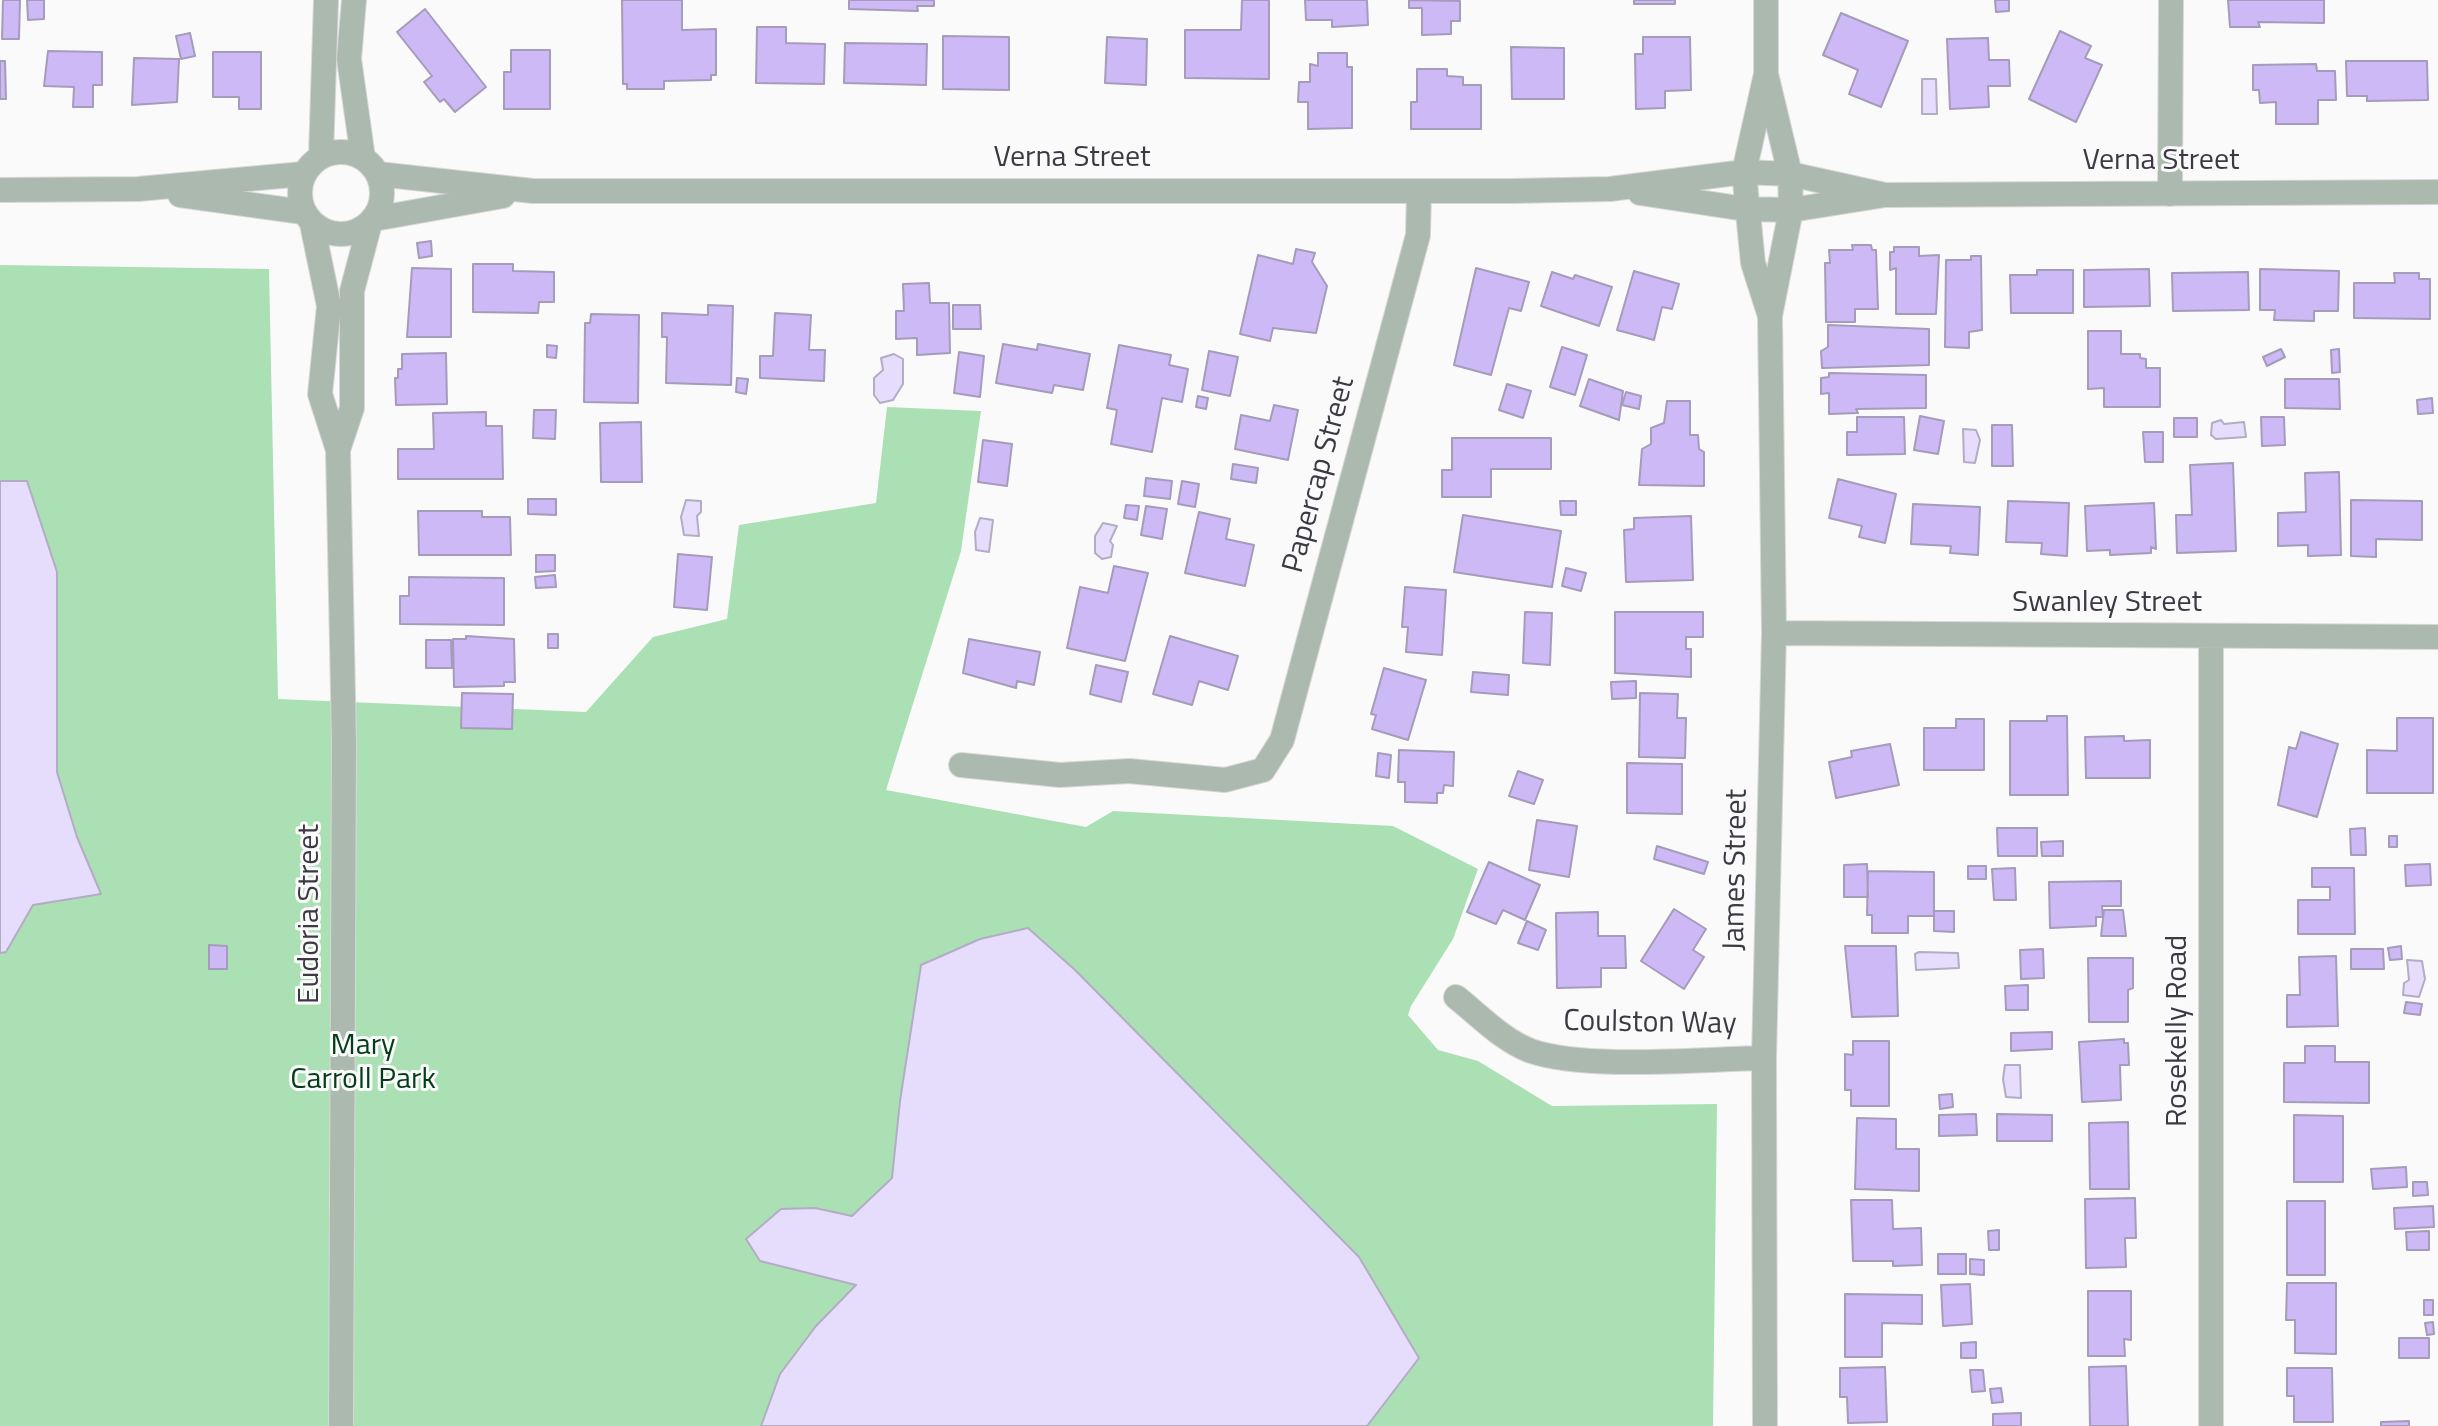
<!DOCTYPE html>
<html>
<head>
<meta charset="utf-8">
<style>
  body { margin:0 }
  canvas { display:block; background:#fafafa }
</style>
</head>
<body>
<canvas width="2438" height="1426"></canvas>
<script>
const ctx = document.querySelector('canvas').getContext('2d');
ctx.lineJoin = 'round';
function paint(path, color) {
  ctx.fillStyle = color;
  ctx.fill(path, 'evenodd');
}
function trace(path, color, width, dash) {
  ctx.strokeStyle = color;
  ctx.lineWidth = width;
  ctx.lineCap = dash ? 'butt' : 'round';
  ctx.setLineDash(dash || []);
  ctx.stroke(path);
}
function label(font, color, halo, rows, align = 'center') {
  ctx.font = font + ' "Titillium Web",sans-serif';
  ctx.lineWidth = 6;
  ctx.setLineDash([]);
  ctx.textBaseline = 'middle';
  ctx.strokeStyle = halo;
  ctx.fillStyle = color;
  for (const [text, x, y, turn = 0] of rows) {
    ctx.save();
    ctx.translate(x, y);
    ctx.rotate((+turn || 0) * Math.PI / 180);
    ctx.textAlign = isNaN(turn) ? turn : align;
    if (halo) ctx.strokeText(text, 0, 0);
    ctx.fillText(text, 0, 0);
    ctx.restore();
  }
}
paint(new Path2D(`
  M0,265L269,269L278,699L586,712L653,637L727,619L739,525L876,503L887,407L981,411L961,551L886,790L1086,827L1113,811L1393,826L1478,869L1453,939L1411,1006L1408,1015L1438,1050L1478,1061L1552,1106L1717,1104L1713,1426H0Z`), '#abe0b5');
const water = new Path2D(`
  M1922,79H1936L1937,114H1922Z
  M894,354L903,359V384L893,400L880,403L874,395V378L883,370L881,358Z
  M2221,420L2224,424L2244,422L2246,437L2216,439L2211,435L2212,423Z
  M1963,429L1976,430L1980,440L1975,463L1964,462Z
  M0,481H27L57,572V772L77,837L101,894L33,905L6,952L0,953Z
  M686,500L701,501V512L697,516L699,536L684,535L681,517Z
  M980,518L993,520L989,552L976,550L975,532Z
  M1103,523L1117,526L1110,541L1113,545L1111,557L1102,559L1095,553V536Z
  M1028,928L1075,970L1359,1257L1419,1358L1367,1426H761L780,1374L816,1326L856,1285L760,1261L746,1239L781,1209L815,1208L852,1216L892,1178L900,1101L921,965L980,939Z
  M1919,952L1958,953L1959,968L1916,970L1915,954Z
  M2407,960L2422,961L2425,979L2419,997L2403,995L2404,983L2409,980Z
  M2005,1065H2020L2021,1098L2006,1097L2003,1079Z`);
paint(water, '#e6ddfc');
trace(water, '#b3acc5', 2);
const building = new Path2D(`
  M3,0H20L19,39H2Z
  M27,0H44V19L28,20Z
  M622,0H682V30L716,29V75H711V80L664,81V89H627V84H623Z
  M849,0H934V6H917L918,11L849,9Z
  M1242,0H1269V79L1185,78V30H1241Z
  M1305,0H1367L1368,25L1332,27V20H1306Z
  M1409,0L1460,1V21H1451V34L1422,35V8H1409Z
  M1634,0H1675V4H1634Z
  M1995,0H2009V11L1996,12Z
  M2228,0H2324V23L2258,22L2260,27H2230Z
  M425,9L486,87L455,112L444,99L440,102L424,82L432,76L397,32Z
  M1841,13L1908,41L1881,107L1849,94L1858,70L1823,55Z
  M757,27H786V43L825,44L824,84L756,83Z
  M2060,31L2091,46L2085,58L2102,65L2076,122L2029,99Z
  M190,33L195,56L181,59L176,36Z
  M943,36L1009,37V90L943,89Z
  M1107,37L1147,39L1146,85L1105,83Z
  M1643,37H1690L1691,90L1665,91V108L1636,109L1635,54H1643Z
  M1988,38L1989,60H2009L2010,86H1988L1989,107L1950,109L1947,39Z
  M845,43L927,44L926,85L844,83Z
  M1511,47L1564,48V99H1512Z
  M511,50H550V109H504V72H511Z
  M48,51L102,52V85H93V107H73L74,87L44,86Z
  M213,52H261V109H239V97H213Z
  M1318,53H1347V67H1352V128L1308,129V102H1298L1299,82H1310V64L1318,66Z
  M134,58L179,59L177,102L132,105Z
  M0,61H5L6,99H0Z
  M2346,61H2427L2428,100L2367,101V96H2347Z
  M2316,64L2317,71H2335L2336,100H2318V124H2276V102L2260,103L2259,90H2253V65Z
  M1417,69H1447V76L1463,77V85H1481V129H1411V102H1417Z
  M431,241L432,256L419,258L417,243Z
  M1852,245H1871L1872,250H1876L1878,309H1855V322H1826L1825,263H1830L1829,250H1853Z
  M1894,247H1919V256L1939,255L1936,314H1896V268L1890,270V252H1894Z
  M1296,249L1315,253L1312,262L1327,286L1316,333L1273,328L1270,341L1240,334L1258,255L1293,264Z
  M1971,256H1981L1982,330L1969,332V348L1945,347L1946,260H1971Z
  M473,264H513V271L554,272V302H539L538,313L473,312Z
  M412,268L451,269V337H407Z
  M1476,268L1529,282L1521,311L1509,308L1491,375L1454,365Z
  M2149,269L2150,306L2084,307V270Z
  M2260,269L2339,271L2338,311H2314V321L2274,320L2275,310H2260Z
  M2037,270H2073V313H2011L2010,275H2037Z
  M1634,271L1679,284L1672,309L1662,307L1654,340L1617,330Z
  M1552,272L1573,279L1575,275L1612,287L1599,326L1541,306Z
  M2248,272L2249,310L2173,311L2172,273Z
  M2394,273H2419V279H2430V319L2354,318V283H2395Z
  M929,283L930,303H949L950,353L917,355V338L896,339V311H904L903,284Z
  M708,305L733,306L731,385L666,383L667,337H662V313L708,315Z
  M953,305H980L981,329H953Z
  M775,313L811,315L809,350H825L824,381L760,378V356H773Z
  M591,314L639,315L638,403L584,402L585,323H590Z
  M1828,325L1929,329V365L1822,368L1821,351L1828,347Z
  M2088,331H2121V354H2140V358L2146,359V368H2160V407H2104V388L2088,389Z
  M1003,344L1037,350L1038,344L1090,354L1083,390L1054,385L1052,393L996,383Z
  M547,345L557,346L556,358L547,357Z
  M1119,345L1171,355L1169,365L1188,369L1182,402L1162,398L1152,452L1111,444L1117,410L1107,408Z
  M1562,347L1587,355L1575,395L1550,387Z
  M2281,349L2285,357L2267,366L2263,357Z
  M2339,349L2340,372L2332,373L2331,350Z
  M1209,351L1238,357L1230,396L1202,390Z
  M959,352L984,356L980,397L954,393Z
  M446,353L447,404L396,405L395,378H398V369H402V354Z
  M1829,373L1926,375V408L1856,409L1858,413L1829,414V393L1821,394V378L1829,377Z
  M737,378L748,379L746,394L736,392Z
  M1589,379L1623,391L1619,420L1580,406Z
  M2285,379H2339L2340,409L2285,408Z
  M1507,384L1531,391L1523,418L1499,410Z
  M1626,392L1641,396L1639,409L1622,405Z
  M1198,396L1208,398L1206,409L1196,407Z
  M2432,398L2433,413L2418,414L2417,400Z
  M1667,401H1690V435H1698L1699,449L1704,452V486L1639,485L1642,449L1651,444V428L1664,423Z
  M1274,405L1298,410L1288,460L1235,449L1241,415L1270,421Z
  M534,410H556L555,439L533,438Z
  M486,412V426H502L503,479H398V449H434L433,413Z
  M1920,416L1944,421L1938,454L1914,450Z
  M1857,417H1904L1905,454L1847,455V432H1857Z
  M2261,417H2284L2285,445L2262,446Z
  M2174,418H2197V437H2174Z
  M641,422L642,482H601L600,423Z
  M1992,425H2012L2013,466H1992Z
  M2143,432H2163V462H2145Z
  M1452,438H1551V469H1491V497H1442V470H1452Z
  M983,440L1012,444L1007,486L978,482Z
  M2233,463L2236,551L2177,553L2176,515H2192L2190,465Z
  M1233,464L1258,468L1256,483L1231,479Z
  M2339,472L2341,555L2308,556V545L2278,546V513L2306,512L2305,473Z
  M1146,478L1172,481L1170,499L1144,496Z
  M1838,479L1896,494L1885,543L1859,537L1862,526L1829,518Z
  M1182,481L1199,484L1195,507L1178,504Z
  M528,499H556V515L528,514Z
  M2351,500L2422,501V540L2376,539V557L2351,556Z
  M1560,501H1576V515H1561Z
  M2008,501L2069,503L2067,556L2041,554L2042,543L2006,542Z
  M2154,503L2156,549L2151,547V553L2110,555V550L2087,551L2085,506Z
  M1913,504L1980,507L1978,555L1950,553L1951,546L1911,544Z
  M1126,505L1139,506L1137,520L1124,518Z
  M1146,506L1167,509L1162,539L1141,535Z
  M418,511H482V517H510L511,555H419Z
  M1199,512L1230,519L1226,539L1254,545L1245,586L1185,573Z
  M1463,515L1561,531L1552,587L1454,572Z
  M1691,516L1693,580L1626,582L1624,530L1634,529V518Z
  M678,554L712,557L707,610L674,607Z
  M536,555H555V571L536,572Z
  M1114,566L1148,573L1125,661L1067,648L1080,587L1108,593Z
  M1566,568L1586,573L1581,591L1562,586Z
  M555,575L556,587L536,588L535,577Z
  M409,577L504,578V625L400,624V596H409Z
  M1405,587L1446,590L1442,655L1406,652L1408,627H1402Z
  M1525,612L1552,613L1550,665L1523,663Z
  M1615,612H1703V637H1686V649H1691V677L1615,673Z
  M548,634H558V648H548Z
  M466,636L514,639L515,682H504V686L454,687L453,639H466Z
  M1170,636L1238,656L1228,690L1199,681L1192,705L1153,694Z
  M969,639L1040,652L1034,685L1017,681L1016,688L963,673Z
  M426,640H451L452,668H426Z
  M1096,665L1128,672L1121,702L1090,694Z
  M1384,668L1426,680L1408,740L1372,729L1376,715L1371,714Z
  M1473,672L1509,675L1508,695L1471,692Z
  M1636,681V698L1612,699L1611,682Z
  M462,693L513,694L512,729L461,728Z
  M1640,693L1678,694L1677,718H1686L1685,758L1639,757Z
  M2047,716H2067L2068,795H2010V721H2047Z
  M2397,718H2433V793H2367V750L2397,751Z
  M1956,719H1984V770H1924V728H1956Z
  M2301,732L2338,744L2317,817L2278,805L2289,747L2296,749Z
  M2124,736V741L2150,740V778H2086L2085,737Z
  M1890,744L1899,785L1836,798L1829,762L1852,757L1851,751Z
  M1399,750L1454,752L1453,786L1444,785L1443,793H1437V803L1405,802V782H1398Z
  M1378,753L1391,755L1389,778L1376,776Z
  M1627,763L1682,764V814L1627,813Z
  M1518,771L1543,780L1534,804L1509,796Z
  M1537,820L1577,826L1569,877L1529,870Z
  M1997,828H2037V856H1998Z
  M2365,828L2366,855H2351L2350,829Z
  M2389,836H2397V847H2389Z
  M2063,841V856H2042L2041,842Z
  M1657,846L1708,862L1704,874L1654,859Z
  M1489,862L1540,885L1525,920L1503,910L1496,924L1467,912Z
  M1867,864L1868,897H1844V865Z
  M2430,864L2431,885L2406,886L2405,865Z
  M1968,866H1986V879H1968Z
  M2015,868L2016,900H1994L1992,869Z
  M2312,868H2354L2355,934H2298V900H2330V887H2312Z
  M1868,871L1934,872V916H1908V933H1872V915H1867Z
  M2121,881V906H2102L2103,917H2096V926L2050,928L2049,882Z
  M1674,909L1706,929L1693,950L1704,957L1684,989L1641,961Z
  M2104,910H2123L2126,936H2101Z
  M1934,911H1954V932L1934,931Z
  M1598,912V936H1625L1626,968H1601V987L1557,988L1556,913Z
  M1527,921L1546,930L1538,950L1518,943Z
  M209,945L227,946V969H209Z
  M1845,946H1896L1898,1016L1852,1017Z
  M2401,946L2402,959L2390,960L2388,948Z
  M2043,949L2044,978L2021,979L2020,950Z
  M2351,949H2383L2384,969H2351Z
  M2336,956L2338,1026L2287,1027V995H2300L2299,957Z
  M2088,958H2133V988L2128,990V1022H2089Z
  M2028,985V1010H2006L2005,986Z
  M2406,1002L2422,1004L2420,1015L2404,1013Z
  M2052,1032V1049L2011,1051V1033Z
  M2124,1039V1043H2128L2129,1065H2120L2121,1100L2082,1102L2079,1042Z
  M1853,1041H1889V1106H1851V1090H1845V1054L1853,1055Z
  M2305,1046H2335V1062H2369V1103L2284,1102V1063H2305Z
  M1952,1094L1953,1107L1940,1109L1939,1095Z
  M1976,1114L1977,1135L1939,1136V1115Z
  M1997,1114L2052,1115V1141H1997Z
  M2294,1115L2343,1116V1182H2294Z
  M1857,1118L1896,1119V1149H1919V1191L1855,1189Z
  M2128,1122L2129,1189H2090L2089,1123Z
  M2406,1167L2407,1187L2373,1189L2371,1169Z
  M2413,1182H2427L2428,1195L2413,1196Z
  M2135,1198L2136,1238H2125L2126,1267L2086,1268L2085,1199Z
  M1851,1200H1892L1893,1229L1921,1228L1922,1265L1893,1266V1261H1853Z
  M2287,1201H2325V1275H2287Z
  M2433,1206L2434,1227L2395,1229L2394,1208Z
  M1999,1230V1250H1989L1988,1231Z
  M2429,1231V1250H2407L2406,1232Z
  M1938,1254H1966V1274H1938Z
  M1970,1259L1984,1260V1275L1970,1274Z
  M2287,1283H2336V1354L2295,1353V1320H2286Z
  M1970,1284L1972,1324L1943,1326L1941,1285Z
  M2088,1291H2131V1340L2124,1339L2125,1356H2088Z
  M1845,1294L1922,1295V1324L1882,1323V1357H1845Z
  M2424,1300H2433V1315H2424Z
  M2433,1322L2434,1334L2427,1335L2425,1323Z
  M2399,1338H2429V1358H2399Z
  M1976,1342V1358H1961V1343Z
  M2126,1366L2128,1426H2090L2089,1367Z
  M1885,1367L1887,1422L1848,1423L1847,1397H1840V1368Z
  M2287,1368H2332L2333,1422H2294V1396H2287Z
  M1970,1370H1983L1985,1391L1972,1392Z
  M2001,1388L2003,1402L1992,1403L1990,1389Z
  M2021,1413V1426H1993V1414Z
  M2409,1421V1426H2381V1422Z`);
paint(building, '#ceb9f7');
trace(building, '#a59bba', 2);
const minor = new Path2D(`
  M354,0L349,59L363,158
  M1766,0V74L1744,172L1753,263L1770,316
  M300 193a41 41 0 1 1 82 0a41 41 0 1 1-82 0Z
  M321,156L326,0
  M378,174L533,191H1512L1610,189L1744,172L1790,174L1885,195
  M0,190L138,189L303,174
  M1640,193L1745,209L1791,210L1885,195L2438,192
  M2170,194L2171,0
  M180,195L303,212
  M374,219L503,196
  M312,224L329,306L320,394L338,450L344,743L341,1426
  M338,450L352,408V291L370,223
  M1774,633L2438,637
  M2211,637V1426
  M961,765L1060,775L1129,771L1225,780L1263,770L1282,740L1418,235L1419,191
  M1456,997C1480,1016 1502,1040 1531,1051C1586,1070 1703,1059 1764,1058
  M1765,1426L1764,1058L1774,633L1770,316L1791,210L1790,174L1766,74`);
trace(minor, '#d8d7d9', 26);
trace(minor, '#acb9ae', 24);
label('30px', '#3c3844', '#fafafa', [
  ["Verna Street",1072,159],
  ["Verna Street",2161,162],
  ["Papercap Street",1320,475,-75],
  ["Swanley Street",2107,604],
  ["James Street",1737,870,-89],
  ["Eudoria Street",311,914,-90],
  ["Coulston Way",1650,1024,1],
  ["Rosekelly Road",2179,1031,-90]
]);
label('30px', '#043d19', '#fafafa', [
  ["Mary",363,1047],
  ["Carroll Park",363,1081]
]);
</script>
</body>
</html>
